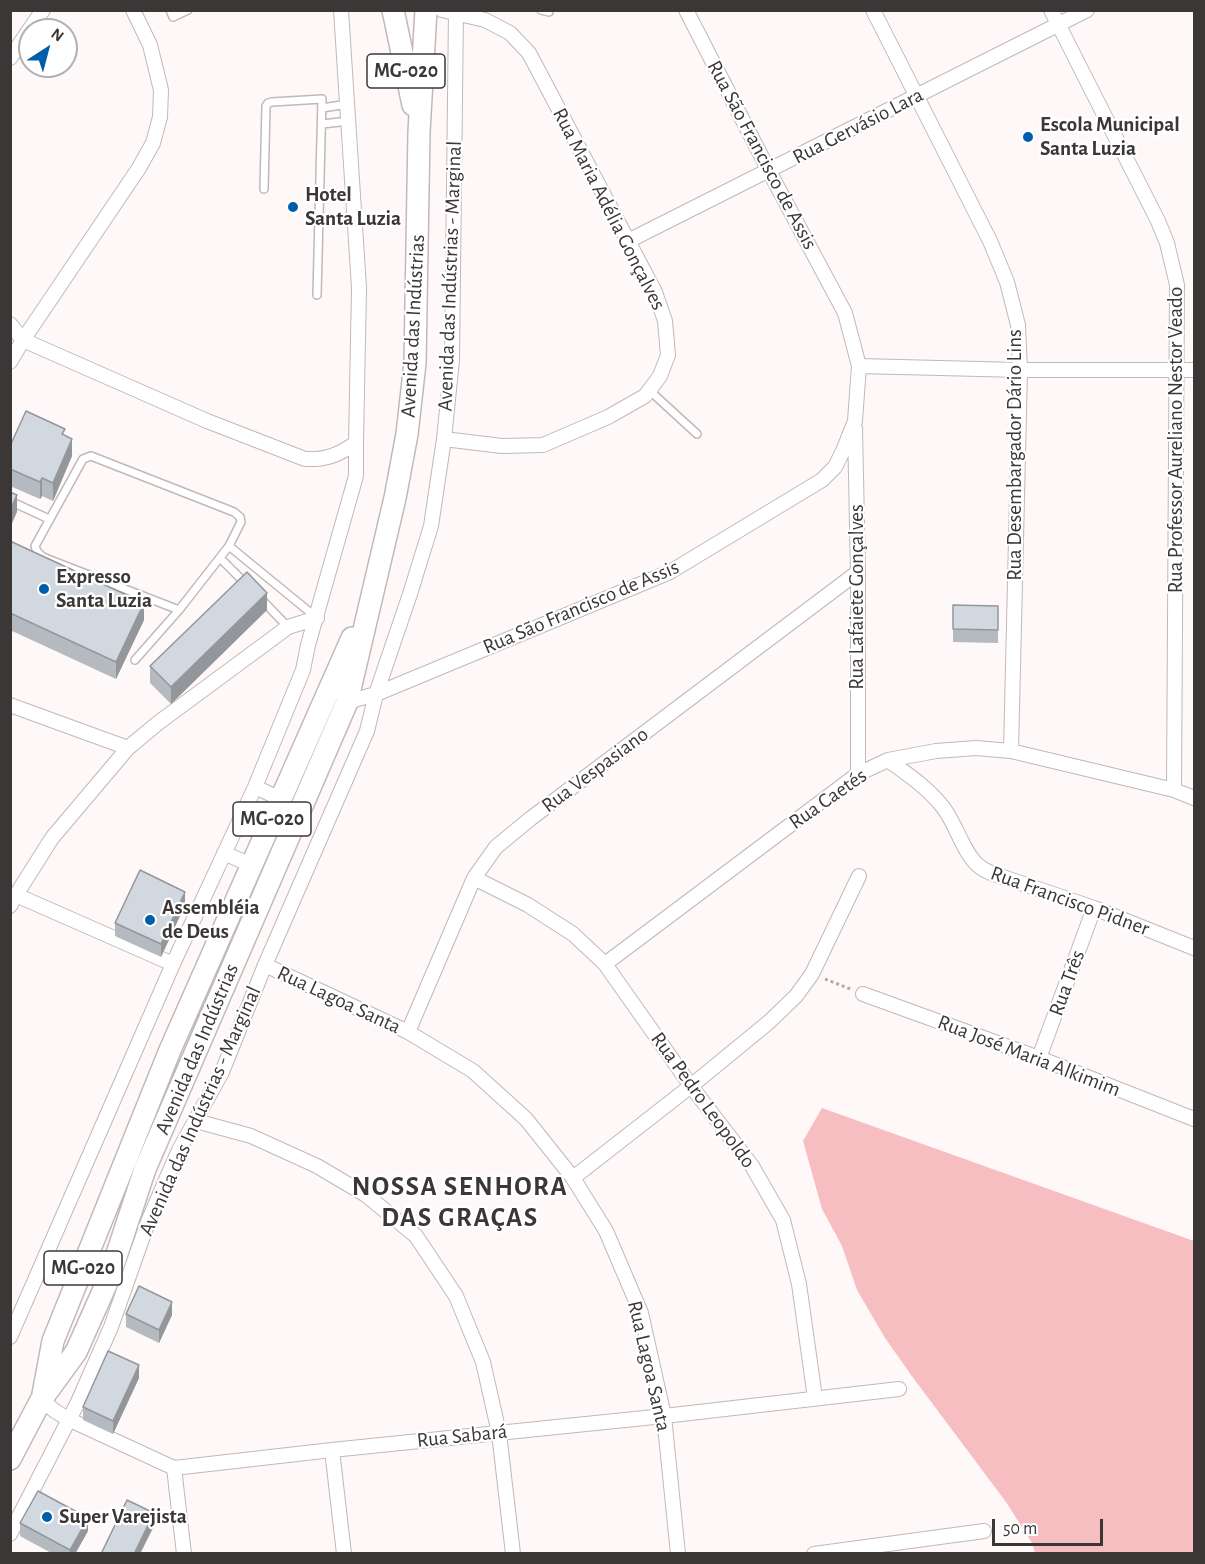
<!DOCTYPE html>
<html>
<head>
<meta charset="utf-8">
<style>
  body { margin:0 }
  #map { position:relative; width:1205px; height:1564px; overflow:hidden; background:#fff8f8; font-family:"Alegreya Sans",sans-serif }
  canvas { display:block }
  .frame { position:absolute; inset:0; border:12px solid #3b3737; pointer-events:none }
  .north { position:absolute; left:18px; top:18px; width:60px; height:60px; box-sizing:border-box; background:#fff; border:2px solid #b1afaf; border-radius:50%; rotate:36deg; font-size:16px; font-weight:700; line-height:24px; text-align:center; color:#3b3737 }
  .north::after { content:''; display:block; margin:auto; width:21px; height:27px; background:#005daa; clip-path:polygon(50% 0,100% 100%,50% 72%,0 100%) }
  .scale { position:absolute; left:992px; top:1519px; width:111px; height:27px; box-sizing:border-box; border:3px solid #3b3737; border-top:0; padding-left:8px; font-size:18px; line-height:21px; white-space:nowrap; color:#3b3737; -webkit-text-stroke:4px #fff; paint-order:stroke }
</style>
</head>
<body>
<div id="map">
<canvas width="1205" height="1564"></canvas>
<div class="frame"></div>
<div class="north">N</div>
<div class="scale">50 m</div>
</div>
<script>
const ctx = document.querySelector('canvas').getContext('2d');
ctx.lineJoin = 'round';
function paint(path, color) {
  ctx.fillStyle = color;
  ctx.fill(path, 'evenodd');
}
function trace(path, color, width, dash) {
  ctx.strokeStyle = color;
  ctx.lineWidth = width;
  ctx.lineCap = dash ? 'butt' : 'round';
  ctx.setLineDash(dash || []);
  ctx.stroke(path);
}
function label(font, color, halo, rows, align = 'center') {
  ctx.font = font + ' "Alegreya Sans",sans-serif';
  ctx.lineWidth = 4.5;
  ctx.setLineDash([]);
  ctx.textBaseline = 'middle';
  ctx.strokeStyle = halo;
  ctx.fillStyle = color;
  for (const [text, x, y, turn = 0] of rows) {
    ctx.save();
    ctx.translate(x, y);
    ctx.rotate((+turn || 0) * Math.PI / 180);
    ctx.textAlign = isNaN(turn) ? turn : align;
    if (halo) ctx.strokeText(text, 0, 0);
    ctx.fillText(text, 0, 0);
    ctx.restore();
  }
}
paint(new Path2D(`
  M822,1108L1194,1241V1553H1035L1032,1543L1006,1502L914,1379L885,1338L857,1290L842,1246L822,1209L803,1141Z`), '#f7bec1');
const service = new Path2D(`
  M170,10L173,17L188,10
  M541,10L549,12
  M322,108L348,104
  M322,124L349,121
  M264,189L266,106L268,103L272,102L322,99L317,295
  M649,390L697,434
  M91,456L234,512L240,517L241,522L229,546L179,610L45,558C40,555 36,552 35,546L83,459Z
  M10,501L49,519
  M229,546L317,618
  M220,558L246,584
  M262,600L288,627
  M135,660L179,610`);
const minor = new Path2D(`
  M442,10L485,20L510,33L529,53L655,292L665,321L668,355L660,376L645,396L608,417L543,445L502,446L444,439
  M873,10L990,241L1007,282L1018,325L1020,370L1011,751
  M1051,10L1158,221L1167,243L1177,285L1174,790
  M10,58L43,10
  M628,241L1087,10
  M10,324L23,340L207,421L305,459C327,460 338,455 356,443
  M10,362L23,340L139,168L153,143L160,117L161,90L150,45L133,10
  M859,366L1020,370H1194
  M855,428L858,572V774
  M347,702L376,694L670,572L822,480L835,467L843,451L855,421L859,366L845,313L769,171L686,10
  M10,705L128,748
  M888,760C907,774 927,787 942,806C955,821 964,855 979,866C982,869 987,871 991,873L1094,908L1194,948
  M255,787L281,799
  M224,853L251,865
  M474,878L528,905L573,934L605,964L691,1086L752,1166L783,1220L799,1284L815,1398
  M16,895L173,964
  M10,906L16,895L52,838L128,748L158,723L288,627L317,618
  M605,964L858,774L888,760L936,751L976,748L1011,751L1174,790L1194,798
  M265,965L408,1032L473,1071L526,1119L573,1178L606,1231L641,1313L664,1416L678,1554
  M863,994L1039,1058L1194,1119
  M408,1032L474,878L496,847L530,819L858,572
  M1039,1058L1094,908
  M196,1121L251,1136L317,1166L366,1195L416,1236L456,1296L483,1362L499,1433L513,1554
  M573,1178L691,1086L769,1022L796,996L812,974L859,876
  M10,1337L173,964L255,787L303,670L308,645L356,476V443L359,288L341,10
  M41,1400L55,1411L68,1419L174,1468L332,1450L664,1416L899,1389
  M332,1450L344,1554
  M174,1468L184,1554
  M10,1534L77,1404L111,1327L148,1222L165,1182L179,1150L222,1072L265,965L367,731L376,694L410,594L431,526L444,439L452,360L456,10
  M814,1554L984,1531`);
const trunk = new Path2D(`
  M393,10L413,105
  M43,1394L53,1341L170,1050L352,638
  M10,1459L41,1400L76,1352L109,1278L145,1169L347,702L395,498L407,434L415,363L419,132L426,10`);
trace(service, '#c2b8b8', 10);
trace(minor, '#c2b8b8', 16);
trace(trunk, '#c2b8b8', 24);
trace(new Path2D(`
  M825,979L853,990`), '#b0aaaa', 3, [3, 3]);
trace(service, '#fff', 7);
trace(minor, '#fff', 14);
trace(trunk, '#fff', 21);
paint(new Path2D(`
  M65,435L72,456L53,501L42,496L40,499L10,486V446Z
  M10,541L144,620L116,679L10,630Z
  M953,605L998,606V643L953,642Z
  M267,610L171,704L150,683V666Z
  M185,905L161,957L115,936V923Z
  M126,1314L172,1315L159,1343L126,1327Z
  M139,1378L113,1434L83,1420V1407Z
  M20,1523L88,1531L75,1554H53L20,1536Z`), '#b5bac0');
paint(new Path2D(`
  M72,439V456L53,501V483Z
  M42,478V496L40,499V482Z
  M17,495V512L10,528V510Z
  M267,593V610L171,704V687Z
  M144,603V620L116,679V662Z
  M185,892V905L161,957V944Z
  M172,1302V1315L159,1343V1330Z
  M139,1365V1378L113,1434V1421Z
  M154,1513V1526L140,1554H134Z
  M88,1518V1531L75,1554H70V1550Z`), '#93979c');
const building = new Path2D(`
  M26,411L65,429L62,434L72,439L53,483L42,478L40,482L10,469V446Z
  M10,492L17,495L10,510Z
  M10,541L144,603L116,662L10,613Z
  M247,572L267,593L171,687L150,666Z
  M953,605L998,606V630L953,629Z
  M140,870L185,892L161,944L115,923Z
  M139,1286L172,1302L159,1330L126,1314Z
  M108,1351L139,1365L113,1421L83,1407Z
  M38,1491L88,1518L70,1550L20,1523Z
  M127,1500L154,1513L134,1554H101Z`);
paint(building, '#d2d8df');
trace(building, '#93979c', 1.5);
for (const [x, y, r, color] of [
  [1028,137,6,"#005daa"],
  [293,207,6,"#005daa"],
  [44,589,6,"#005daa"],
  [150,920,6,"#005daa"],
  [47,1517,6,"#005daa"]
]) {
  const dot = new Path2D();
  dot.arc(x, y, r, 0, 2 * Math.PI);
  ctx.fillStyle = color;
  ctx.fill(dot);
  trace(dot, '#fff', 2);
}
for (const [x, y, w] of [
  [406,71,78],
  [272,819,78],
  [83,1268,78]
]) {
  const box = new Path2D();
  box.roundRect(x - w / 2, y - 17, w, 34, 4.5);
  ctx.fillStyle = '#fff';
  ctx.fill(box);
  trace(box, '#3b3737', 1.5);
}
label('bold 20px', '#3b3737', null, [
  ["MG-020",406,71],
  ["MG-020",272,819],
  ["MG-020",83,1268]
]);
label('bold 21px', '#3b3737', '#fff', [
  ["Escola Municipal",1040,125],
  ["Santa Luzia",1040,149],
  ["Hotel",305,195],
  ["Santa Luzia",305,219],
  ["Expresso",56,577],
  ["Santa Luzia",56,601],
  ["Assembléia",162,908],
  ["de Deus",162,932],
  ["Super Varejista",59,1517]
], 'left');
label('21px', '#3b3737', '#fff', [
  ["Rua Gervásio Lara",858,126,-27],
  ["Rua São Francisco de Assis",762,155,62],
  ["Rua Maria Adélia Gonçalves",609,209,63],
  ["Avenida das Indústrias - Marginal",450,276,-88],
  ["Avenida das Indústrias",413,326,-87],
  ["Rua Professor Aureliano Nestor Veado",1176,440,-90],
  ["Rua Desembargador Dário Lins",1015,455,-90],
  ["Rua Lafaiete Gonçalves",857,597,-90],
  ["Rua São Francisco de Assis",581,607,-23],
  ["Rua Vespasiano",595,770,-37],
  ["Rua Caetés",828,799,-35],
  ["Rua Francisco Pidner",1070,901,20],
  ["Rua Três",1067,983,-70],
  ["Rua Lagoa Santa",339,1000,25],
  ["Avenida das Indústrias",197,1049,-67],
  ["Rua José Maria Alkimim",1029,1056,21],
  ["Rua Pedro Leopoldo",703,1100,54],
  ["Avenida das Indústrias - Marginal",200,1111,-66],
  ["Rua Lagoa Santa",649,1366,77],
  ["Rua Sabará",462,1436,-6]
]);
ctx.letterSpacing = '1.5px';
label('bold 27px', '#3b3737', '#fff', [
  ["NOSSA SENHORA",460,1187],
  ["DAS GRAÇAS",460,1218]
]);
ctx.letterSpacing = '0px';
</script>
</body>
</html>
